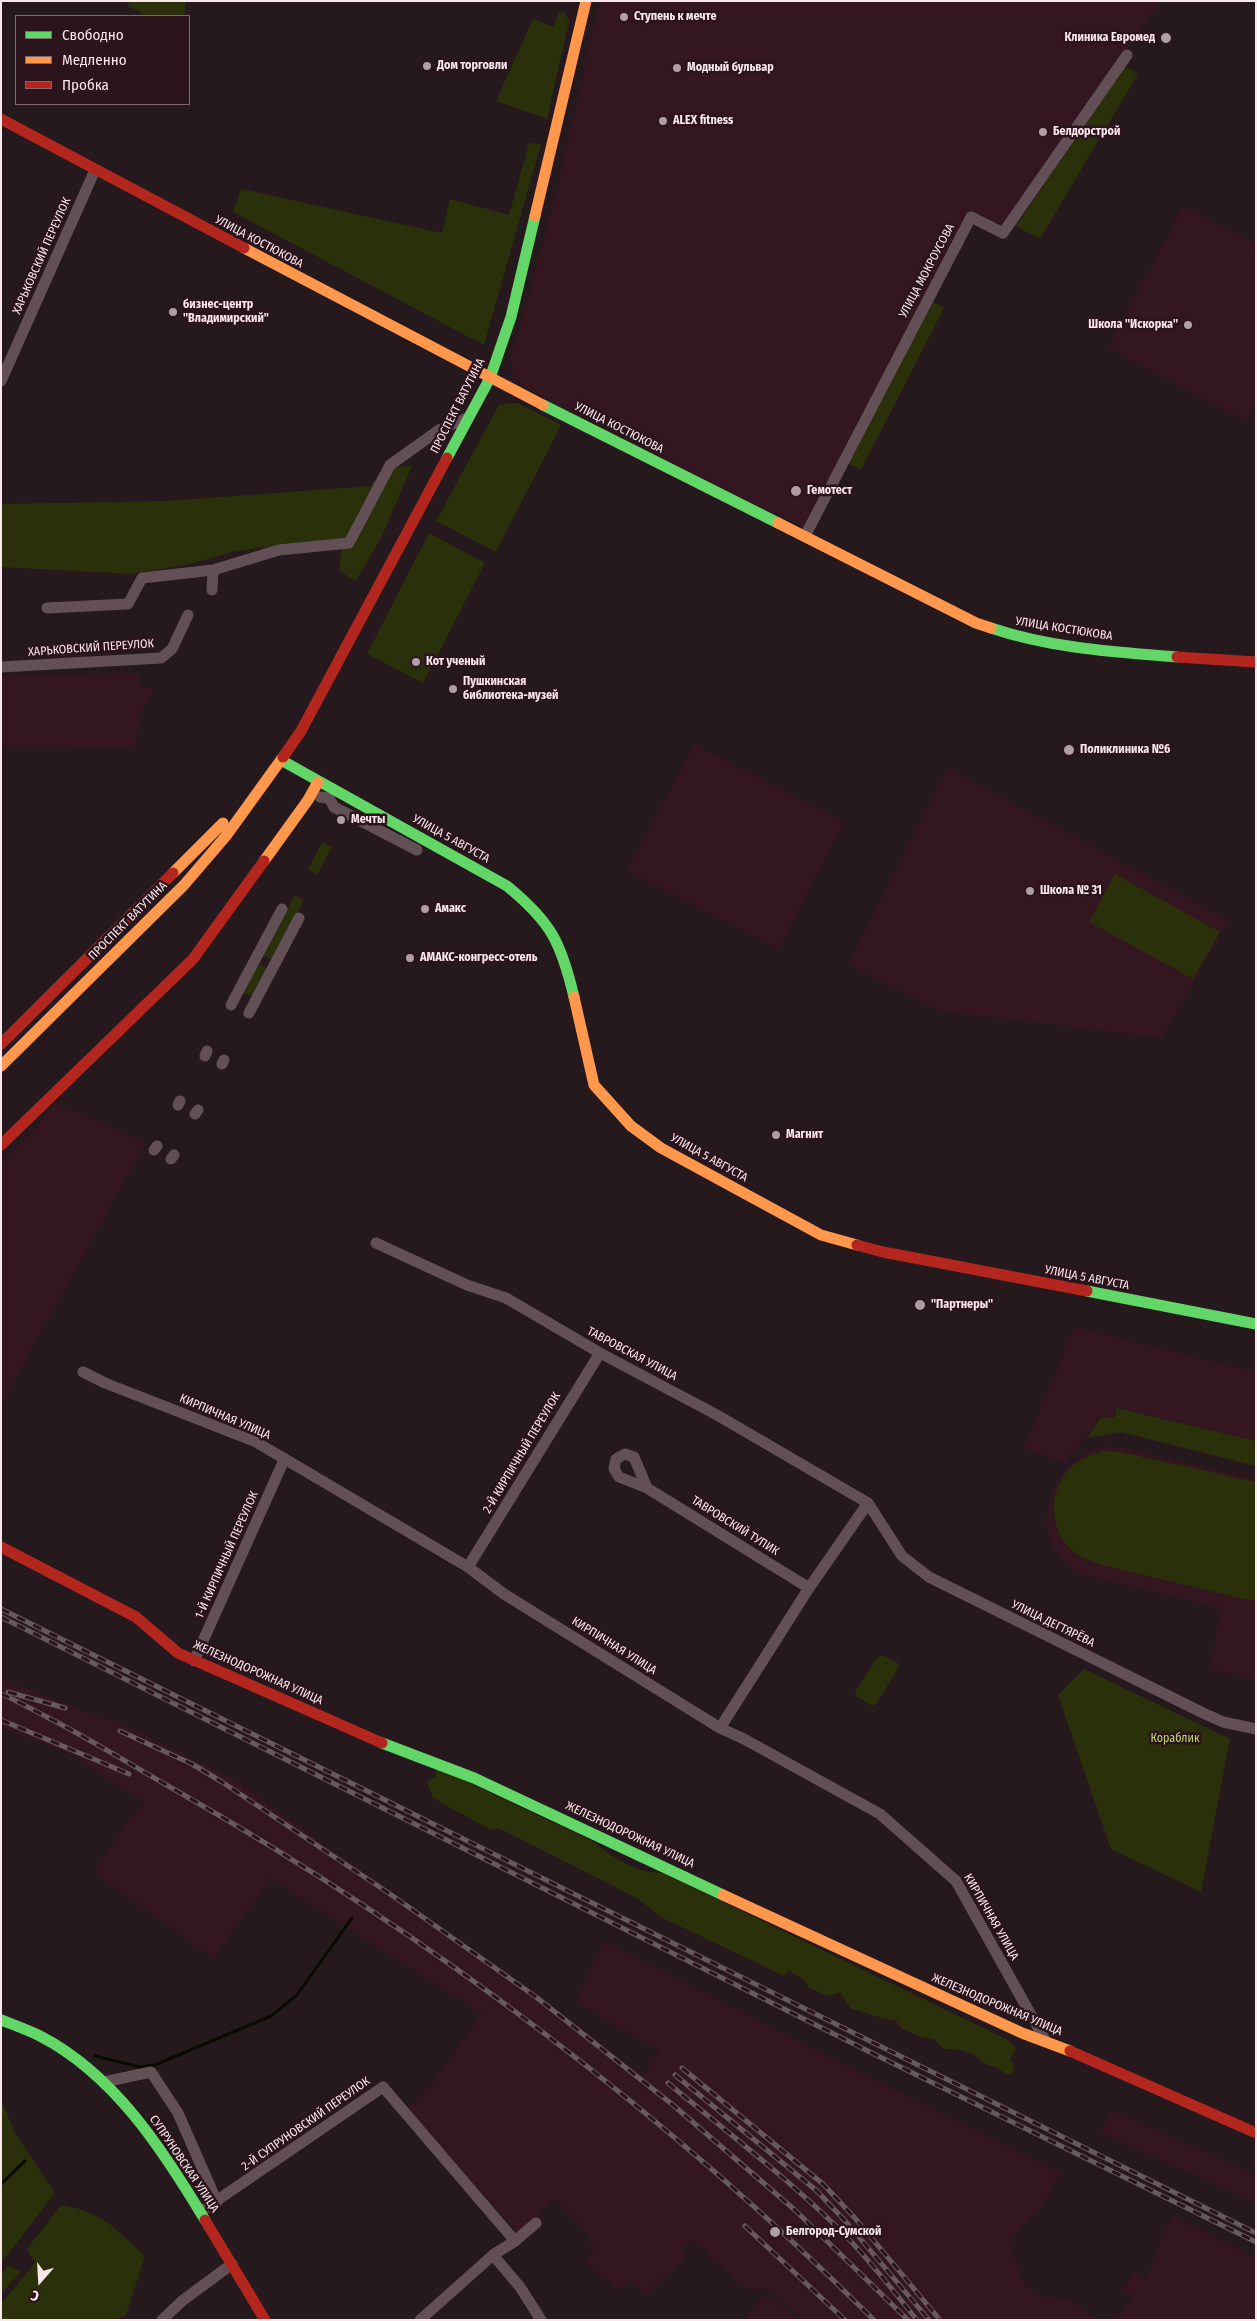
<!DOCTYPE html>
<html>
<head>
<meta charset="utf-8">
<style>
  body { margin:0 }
  #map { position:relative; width:1257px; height:2321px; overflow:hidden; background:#26191d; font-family:"Fira Sans Condensed",sans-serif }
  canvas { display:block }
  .frame { position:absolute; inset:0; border:2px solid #f9e7ec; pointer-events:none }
  .legend { position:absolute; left:15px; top:15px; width:175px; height:90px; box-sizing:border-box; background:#2b141c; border:1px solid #7d686f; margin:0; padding:6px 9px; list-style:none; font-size:15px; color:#f9e7ec }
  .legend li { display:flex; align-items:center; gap:10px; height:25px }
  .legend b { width:25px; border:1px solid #7d686f }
  .north { position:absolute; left:15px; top:2256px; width:50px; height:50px; -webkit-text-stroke:4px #2b141c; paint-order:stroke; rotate:199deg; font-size:14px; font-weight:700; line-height:20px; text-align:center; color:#f9e7ec }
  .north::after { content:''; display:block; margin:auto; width:18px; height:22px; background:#f9e7ec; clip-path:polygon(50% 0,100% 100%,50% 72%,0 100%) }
</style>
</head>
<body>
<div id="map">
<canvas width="1257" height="2321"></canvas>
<div class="frame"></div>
<ul class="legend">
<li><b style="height:6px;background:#63d668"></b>Свободно</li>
<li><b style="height:6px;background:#ff974d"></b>Медленно</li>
<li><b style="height:6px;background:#b3261e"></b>Пробка</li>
</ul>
<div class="north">С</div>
</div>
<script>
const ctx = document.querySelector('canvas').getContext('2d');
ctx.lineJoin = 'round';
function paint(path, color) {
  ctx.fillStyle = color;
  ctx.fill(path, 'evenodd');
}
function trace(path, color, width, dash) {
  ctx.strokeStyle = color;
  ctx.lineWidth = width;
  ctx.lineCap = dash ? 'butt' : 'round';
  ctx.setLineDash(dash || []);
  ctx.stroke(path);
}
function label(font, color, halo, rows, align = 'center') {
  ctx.font = font + ' "Fira Sans Condensed",sans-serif';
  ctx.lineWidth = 5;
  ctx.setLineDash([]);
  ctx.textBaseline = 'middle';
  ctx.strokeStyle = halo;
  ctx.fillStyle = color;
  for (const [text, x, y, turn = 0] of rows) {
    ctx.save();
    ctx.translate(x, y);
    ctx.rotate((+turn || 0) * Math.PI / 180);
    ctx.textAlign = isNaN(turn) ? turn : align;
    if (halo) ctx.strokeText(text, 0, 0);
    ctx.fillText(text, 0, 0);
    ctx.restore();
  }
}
paint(new Path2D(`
  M600,1H1161L1001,229L969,213L804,528L648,452L635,438L602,421L580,416L524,387L513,375L510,361L551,215Z
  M1183,206L1256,244V400L1245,421L1108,348Z
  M140,674V686L152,687V697L149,698L148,704H144L135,748L1,746V676Z
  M694,744L844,822L779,949L627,871Z
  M948,768L1228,920L1163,1038L940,1011L848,964Z
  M56,1103L146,1142L1,1405V1162L27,1138Z
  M1075,1327L1256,1372V1441L1117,1407L1113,1417L1099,1415L1093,1428L1065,1462L1023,1449Z
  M1101,1446L1118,1447L1256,1479V1680L1209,1669L1222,1608L1079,1574L1064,1562L1052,1547L1045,1522L1052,1492L1068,1466L1082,1455Z
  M1,1679L140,1732L234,1780L550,2005L644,2076L659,2051L576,2002L604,1942L1060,2173L1042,2208L1029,2218L1014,2236L1010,2245L1025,2285L1043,2297L1072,2300L1096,2320H803L768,2288L748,2290L692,2239L682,2250L688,2255L646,2295L631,2282L618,2290L586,2262L594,2254L588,2247L594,2241L555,2199L518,2233L408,2110L418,2097L432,2084L482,2014L270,1878L214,1959L94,1872L133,1815L145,1803L67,1752L1,1728Z
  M1110,2110L1256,2174V2203L1101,2133Z
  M1173,2216L1256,2258V2320H1114L1133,2298L1124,2290L1133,2273L1146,2280L1162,2236Z
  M762,2297H773L799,2320H744Z`), '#331620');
paint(new Path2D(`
  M126,1H186L184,16H141V12L129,7Z
  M559,12H564L569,21L547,119L496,101L533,19L554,27Z
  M1125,66L1138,74L1040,239L1016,226Z
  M529,143L541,144L484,345L233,212L241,189L442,233L450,199L509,215Z
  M931,300L944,308L861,470L847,463Z
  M508,403H517L561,425L496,552L436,521L499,405Z
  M412,466L382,536L356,581L339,571L343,538L236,551L189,564L132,574L1,567V504L167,501L371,486L384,467Z
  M429,533L485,563L423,683L367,654Z
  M322,842L332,847L317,875L308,870Z
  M1115,874L1220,932L1193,979L1089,922Z
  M295,895L304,900L273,960L263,955Z
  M259,964L268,969L253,997L244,993Z
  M1117,1408L1256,1441V1466L1121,1432L1087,1438L1101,1417L1114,1418Z
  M1103,1451L1120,1452L1256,1482V1600H1248L1098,1564C1092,1561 1085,1559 1080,1556C1049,1538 1046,1493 1069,1469C1079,1459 1091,1455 1103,1451Z
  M882,1655L898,1663L899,1667L876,1704L872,1706L856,1696L855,1692L877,1658Z
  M1084,1669L1230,1739L1201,1892L1111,1849L1058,1695Z
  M436,1767L594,1842C613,1858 637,1874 663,1873L1006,2039L1016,2048L1010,2059L1013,2063V2073L1008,2075L994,2066H988C976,2053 962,2048 944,2049L934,2039L921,2037L902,2029L895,2020C877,2019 868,2012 851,2009L840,1992L829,1996L809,1988L804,1980L789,1971L784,1976L661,1917L637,1898L498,1828L491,1830L433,1798L427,1782L436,1776Z
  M1,2099L14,2131L55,2193L1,2263Z
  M61,2205C106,2213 113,2228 145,2256L126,2315L114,2320H1V2304L35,2263L27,2249Z
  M8,2265L21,2272L1,2293V2274Z`), '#2a300a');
trace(new Path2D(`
  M95,2056L140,2067L155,2065L271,2016L297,1995L352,1918
  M1,2184L25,2161`), '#090a03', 3);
trace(new Path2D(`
  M1,381L95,170
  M805,536L971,217L1003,233L1127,55
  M212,590L213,570L279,550L349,543L390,465L439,430L467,418
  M47,608L128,604L142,578L213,570
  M1,667L161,658L172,649L188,615
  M320,797L329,798L334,807L417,850
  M231,1005L282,909
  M249,1013L299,918
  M205,1056L207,1051
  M222,1064L224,1060
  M178,1105L180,1101
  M195,1114L198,1110
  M154,1150L157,1146
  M171,1159L174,1155
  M376,1243L467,1285L506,1298L600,1353L717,1415L868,1503L902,1556L929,1577L1201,1712L1223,1722L1256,1729
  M83,1372L105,1383L256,1442L468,1567L504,1594L720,1728L744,1739L880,1814L956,1881L1045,2040
  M647,1488L634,1457L625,1454L616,1459L614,1469L619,1477L647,1488L809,1588
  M468,1567L600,1353
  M194,1661L284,1460
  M720,1728L809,1588L868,1503
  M104,2082L151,2072L178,2113L217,2202
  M200,2212L383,2087L515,2241
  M493,2255L520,2287L541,2320
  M162,2320L182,2301L232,2264
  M420,2320L493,2255L515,2241L536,2223`), '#625056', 11);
trace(new Path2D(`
  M543,405L778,523
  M447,458L490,378L511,317L535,216
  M991,628C1050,648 1115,652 1177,657
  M281,760L507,886C551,922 561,942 574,997
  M1087,1291L1256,1324
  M382,1743L474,1778L723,1895
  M1,2020C14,2025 28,2030 40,2036C114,2074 163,2150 205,2220`), '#63d668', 11);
trace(new Path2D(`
  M535,216L586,1
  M244,248L543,405
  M778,523L976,623L991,628
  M264,861L308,800L318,782
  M173,873L223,823
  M574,997L594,1085L631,1126L661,1148L821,1235L857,1245
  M1,1066L184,885L226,836L283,757
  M723,1895L1022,2033L1070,2051`), '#ff974d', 11);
trace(new Path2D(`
  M1,119L244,248
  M1177,657L1256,662
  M283,757L301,731L447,458
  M1,1044L173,873
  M1,1145L193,959L264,861
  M857,1245L883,1252L1087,1291
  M1,1547L136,1617L178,1653L382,1743
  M1070,2051L1256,2133
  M205,2220L265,2320`), '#b3261e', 11);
const rail = new Path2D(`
  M1,1609L1256,2233
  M1,1617L866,2050L1256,2242
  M8,1692L65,1708
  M1,1694C16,1700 31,1709 45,1716C90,1739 133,1766 177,1791C430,1935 667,2114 874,2320
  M1,1720L129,1774
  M120,1731L192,1764L222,1782L393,1896L536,1997L673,2105L796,2211L908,2320
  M682,2068L823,2184L854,2217L940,2320
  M675,2075L817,2191L848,2224L929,2320
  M668,2083C726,2131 786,2177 840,2230C868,2258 892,2289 917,2320
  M745,2226L845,2320`);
trace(rail, '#675a5e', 5);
trace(rail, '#2b141c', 3, [9]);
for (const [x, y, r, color] of [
  [624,17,5,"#af9fa4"],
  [1166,38,6,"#af9fa4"],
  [427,66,5,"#af9fa4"],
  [677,68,5,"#af9fa4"],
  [663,121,5,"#af9fa4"],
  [1043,132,5,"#af9fa4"],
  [173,312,5,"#af9fa4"],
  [1188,325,5,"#af9fa4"],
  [796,491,6,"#af9fa4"],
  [416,662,5,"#af9fa4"],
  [453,689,5,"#af9fa4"],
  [1069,750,6,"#af9fa4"],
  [341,820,5,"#af9fa4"],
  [1030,891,5,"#af9fa4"],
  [425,909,5,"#af9fa4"],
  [410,958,5,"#af9fa4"],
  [776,1135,5,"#af9fa4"],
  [920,1305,6,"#af9fa4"],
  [775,2232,6,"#af9fa4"]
]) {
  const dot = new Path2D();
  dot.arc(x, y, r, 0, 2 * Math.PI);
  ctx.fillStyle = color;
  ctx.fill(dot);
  trace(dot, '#2b141c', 2);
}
label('bold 12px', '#f9e7ec', '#2b141c', [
  ["Ступень к мечте",634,17],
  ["Клиника Евромед",1155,38,"right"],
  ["Дом торговли",437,66],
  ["Модный бульвар",687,68],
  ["ALEX fitness",673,121],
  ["Белдорстрой",1053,132],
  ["бизнес-центр",183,305],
  ["\"Владимирский\"",183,319],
  ["Школа \"Искорка\"",1178,325,"right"],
  ["Гемотест",807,491],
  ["Кот ученый",426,662],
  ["Пушкинская",463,682],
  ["библиотека-музей",463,696],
  ["Поликлиника №6",1080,750],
  ["Мечты",351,820],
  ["Школа № 31",1040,891],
  ["Амакс",435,909],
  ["АМАКС-конгресс-отель",420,958],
  ["Магнит",786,1135],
  ["\"Партнеры\"",931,1305],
  ["Белгород-Сумской",786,2232]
], 'left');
label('12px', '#f9e7ec', '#2b141c', [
  ["УЛИЦА КОСТЮКОВА",259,242,28],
  ["ХАРЬКОВСКИЙ ПЕРЕУЛОК",42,256,-66],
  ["УЛИЦА МОКРОУСОВА",927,271,-62],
  ["ПРОСПЕКТ ВАТУТИНА",458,406,-63],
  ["УЛИЦА КОСТЮКОВА",619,428,27],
  ["УЛИЦА КОСТЮКОВА",1064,629,9],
  ["ХАРЬКОВСКИЙ ПЕРЕУЛОК",91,648,-4],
  ["УЛИЦА 5 АВГУСТА",451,839,29],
  ["ПРОСПЕКТ ВАТУТИНА",128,921,-45],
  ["УЛИЦА 5 АВГУСТА",709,1158,29],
  ["УЛИЦА 5 АВГУСТА",1087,1278,11],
  ["ТАВРОВСКАЯ УЛИЦА",632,1354,28],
  ["КИРПИЧНАЯ УЛИЦА",225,1417,23],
  ["2-Й КИРПИЧНЫЙ ПЕРЕУЛОК",522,1453,-59],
  ["ТАВРОВСКИЙ ТУПИК",735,1526,32],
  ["1-Й КИРПИЧНЫЙ ПЕРЕУЛОК",227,1555,-66],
  ["УЛИЦА ДЕГТЯРЁВА",1053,1624,26],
  ["КИРПИЧНАЯ УЛИЦА",614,1646,32],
  ["ЖЕЛЕЗНОДОРОЖНАЯ УЛИЦА",258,1673,24],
  ["ЖЕЛЕЗНОДОРОЖНАЯ УЛИЦА",630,1835,25],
  ["КИРПИЧНАЯ УЛИЦА",991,1917,60],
  ["ЖЕЛЕЗНОДОРОЖНАЯ УЛИЦА",997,2005,23],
  ["2-Й СУПРУНОВСКИЙ ПЕРЕУЛОК",306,2124,-35],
  ["СУПРУНОВСКАЯ УЛИЦА",184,2164,56]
]);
label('12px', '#c0d96e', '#2b141c', [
  ["Кораблик",1175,1739]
]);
</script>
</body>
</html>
